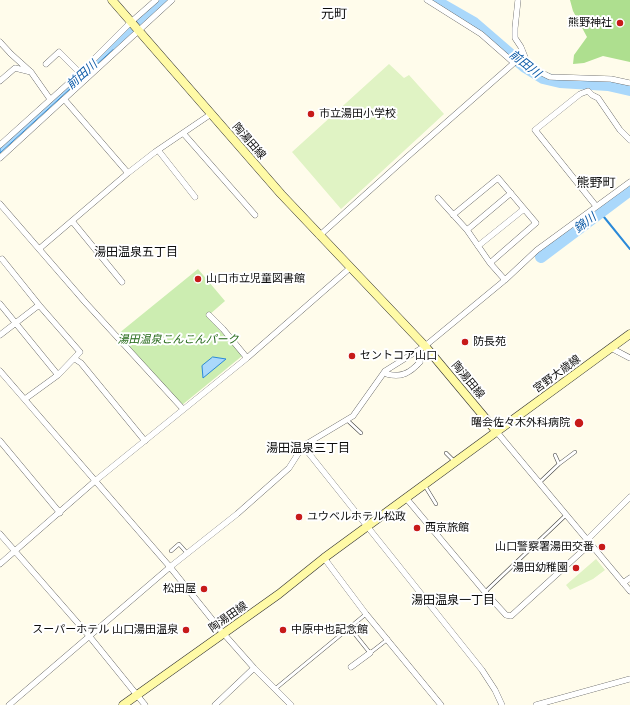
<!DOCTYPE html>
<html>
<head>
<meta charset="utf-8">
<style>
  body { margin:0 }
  canvas { display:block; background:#fffceb }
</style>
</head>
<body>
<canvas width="630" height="705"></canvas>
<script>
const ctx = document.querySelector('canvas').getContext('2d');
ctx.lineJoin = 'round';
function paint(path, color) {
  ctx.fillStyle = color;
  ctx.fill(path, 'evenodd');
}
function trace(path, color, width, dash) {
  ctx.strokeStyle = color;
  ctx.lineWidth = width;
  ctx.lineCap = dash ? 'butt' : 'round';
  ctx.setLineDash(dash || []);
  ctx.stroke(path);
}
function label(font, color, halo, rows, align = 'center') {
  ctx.font = font + ' "Playfair Display","Noto Sans JP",serif';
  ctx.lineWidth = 4;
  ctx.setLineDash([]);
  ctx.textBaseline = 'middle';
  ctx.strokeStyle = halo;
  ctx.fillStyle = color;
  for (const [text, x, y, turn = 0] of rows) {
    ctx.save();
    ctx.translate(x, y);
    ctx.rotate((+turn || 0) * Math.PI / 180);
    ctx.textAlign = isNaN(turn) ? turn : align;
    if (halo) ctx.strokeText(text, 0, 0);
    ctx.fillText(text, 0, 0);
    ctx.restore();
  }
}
paint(new Path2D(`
  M198,269L225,301L209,315L217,327L242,356L182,405L118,334Z`), '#ccedb1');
paint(new Path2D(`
  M570,0H630V62L603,56L584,63L573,64L574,55L587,37L573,11Z`), '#aedf8f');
paint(new Path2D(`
  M389,64L404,78L409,75L444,114L341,209L292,152Z
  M596,559L605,570L593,579L570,590L566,585Z`), '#e0f3c4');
const water = new Path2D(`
  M126,32L129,35L0,153V148Z
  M213,357L226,359L203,378L202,366Z`);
paint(water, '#aad8fb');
trace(water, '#2b89d8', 1);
trace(new Path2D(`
  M592,217H604L630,249`), '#2b89d8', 2);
trace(new Path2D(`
  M434,0L474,23L525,67L543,78L560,82L608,85L630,90
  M116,44L164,0
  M541,257L630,190`), '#aad8fb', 12);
const lane = new Path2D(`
  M347,420L361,433
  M446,453L454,461
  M555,455L559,464
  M540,482L559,464L575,452
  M425,486L436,504
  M171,551L179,544L187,553
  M485,592L566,515
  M350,628L370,653L388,639
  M275,689L366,614`);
const street = new Path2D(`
  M427,0L481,34L514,63
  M518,0L515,28V38L521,47L527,62L538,71L550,77L611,79L630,83
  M0,42L11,54L31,72L50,99
  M46,64L59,52L80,73
  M0,81L15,68L31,72
  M64,99L128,173
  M183,133L255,215
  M0,145L80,73L131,22L156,0
  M158,150L195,197
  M0,158L172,0
  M438,198L467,230L490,263L505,280
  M0,204L85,302L183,409
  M596,206L535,130L580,94L588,91L592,95L598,98L620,130L630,140
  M453,215L498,178L536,223L490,263
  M72,221L122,282
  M467,230L511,193
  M319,236L407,157L523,55
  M478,246L524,209
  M39,249L128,173L155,152L211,114
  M2,259L39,305L80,352L58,375L25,399
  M0,304L58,375
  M209,315L223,329L247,358
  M0,335L39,305
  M611,348L630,358
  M75,359L81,363L145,441
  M0,371L170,567L223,633L254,668L291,705
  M385,371L387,374C401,378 410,373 420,362
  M496,431L630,591
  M0,441L60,513
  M303,446L482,670L495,690L502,705
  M406,498L485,592L506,615L511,616L590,544
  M0,534L90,637L145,705
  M587,540L630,497
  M324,558L366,614L441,705
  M0,564L95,481L247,358L350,268
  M623,583L630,578
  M351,667L370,653
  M9,705L170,567L237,514L289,468L303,446L353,416L385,371L425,346L505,280L537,250L630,182
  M215,705L254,668
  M536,705L630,679`);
const secondary = new Path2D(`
  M112,0L281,194L425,346L496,431
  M123,705L279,594L324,558L630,334`);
trace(lane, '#3f3f3f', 4);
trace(street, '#3f3f3f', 6);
trace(secondary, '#2e2e2e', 9);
trace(lane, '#fff', 3);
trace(street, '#fff', 5.5);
trace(secondary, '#fffaa6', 8);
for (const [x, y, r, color] of [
  [620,23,4,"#c71a19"],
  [311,114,4,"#c71a19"],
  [198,279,4,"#c71a19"],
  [465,342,4,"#c71a19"],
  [352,356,4,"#c71a19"],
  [579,423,5,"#c71a19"],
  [299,517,4,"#c71a19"],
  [417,528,4,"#c71a19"],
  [602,547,4,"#c71a19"],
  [576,568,4,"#c71a19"],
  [204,589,4,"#c71a19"],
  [186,630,4,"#c71a19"],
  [283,630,4,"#c71a19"]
]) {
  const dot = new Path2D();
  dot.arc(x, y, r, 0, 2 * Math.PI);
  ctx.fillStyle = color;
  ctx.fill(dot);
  trace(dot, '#fff', 1.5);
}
label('11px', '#0c0c0c', '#fff', [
  ["熊野神社",612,23,"right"],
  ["市立湯田小学校",319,114],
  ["山口市立児童図書館",206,279],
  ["防長苑",473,342],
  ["セントコア山口",360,356],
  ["曙会佐々木外科病院",570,423,"right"],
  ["ユウベルホテル松政",307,517],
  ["西京旅館",425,528],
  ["山口警察署湯田交番",594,547,"right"],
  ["湯田幼稚園",568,568,"right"],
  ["松田屋",196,589,"right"],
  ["スーパーホテル 山口湯田温泉",178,630,"right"],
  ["中原中也記念館",291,630]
], 'left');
label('11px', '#0c0c0c', '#fff', [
  ["陶湯田線",249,141,49],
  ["宮野大歳線",557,374,-36],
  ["陶湯田線",468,380,50],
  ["陶湯田線",228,617,-35]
]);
label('italic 11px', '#236817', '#fff', [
  ["湯田温泉こんこんパーク",178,340]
]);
label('italic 12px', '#0b5aa7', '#fff', [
  ["前田川",525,64,38],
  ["前田川",82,75,-42],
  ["錦川",585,223,-37]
]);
label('12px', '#0c0c0c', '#fff', [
  ["湯田温泉五丁目",136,252],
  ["湯田温泉三丁目",308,448],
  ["湯田温泉一丁目",453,600]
]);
label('13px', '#0c0c0c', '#fff', [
  ["元町",334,14],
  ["熊野町",596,183]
]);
</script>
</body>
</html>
